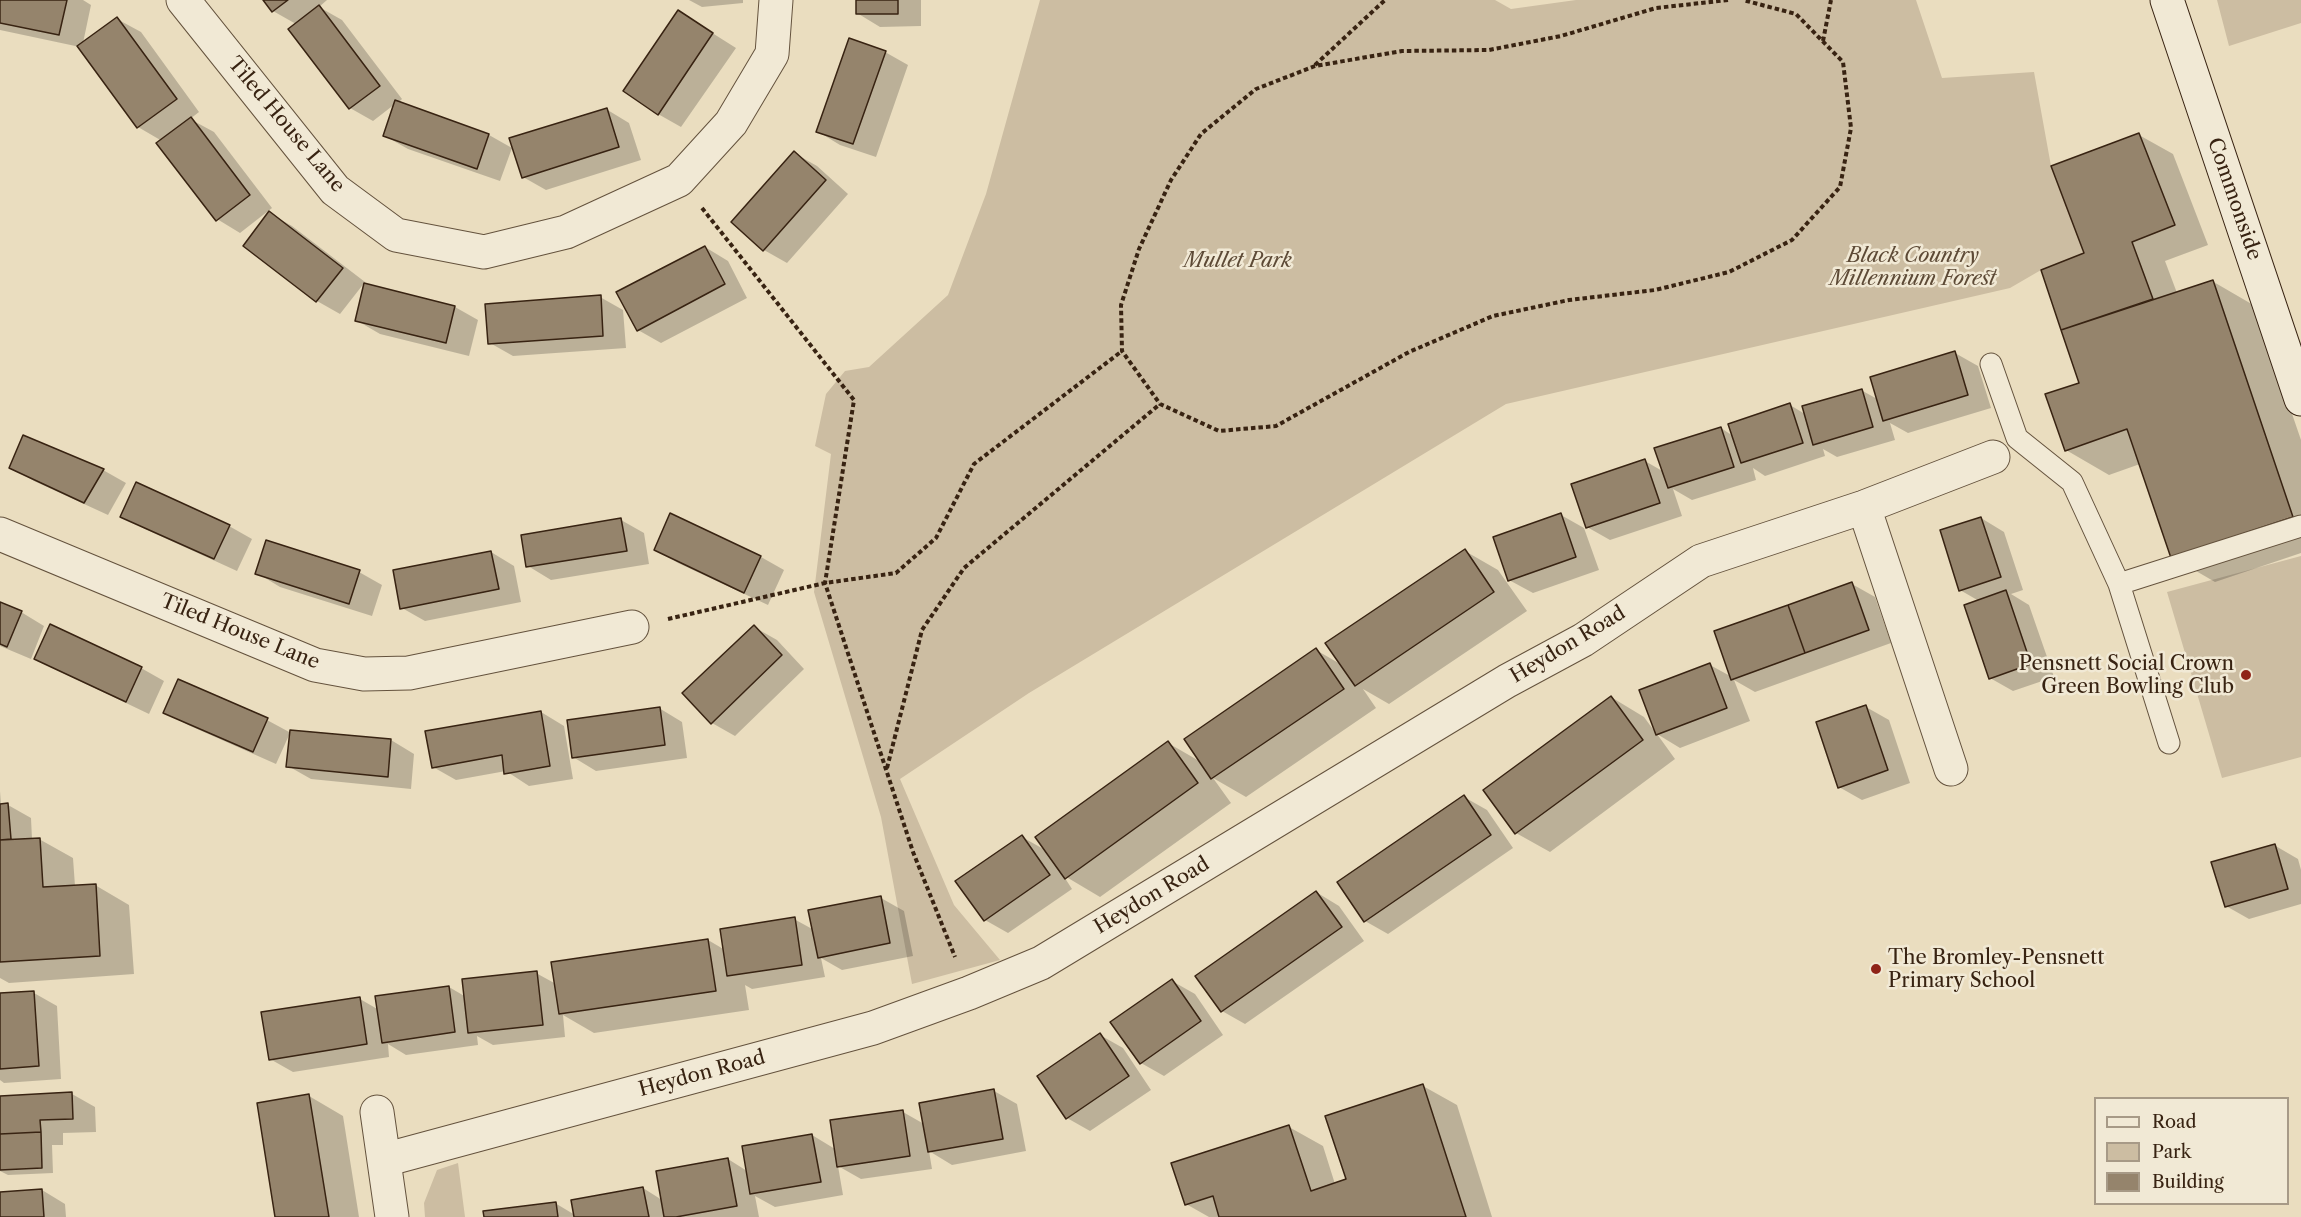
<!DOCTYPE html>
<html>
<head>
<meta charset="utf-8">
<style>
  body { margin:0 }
  #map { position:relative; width:2301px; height:1217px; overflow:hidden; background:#eaddbf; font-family:"Libre Caslon Text",serif }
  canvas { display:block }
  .legend { position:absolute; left:2094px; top:1097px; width:195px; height:108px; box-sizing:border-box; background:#f1e9d5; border:2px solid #a79a87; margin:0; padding:8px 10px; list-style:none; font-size:18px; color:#382312 }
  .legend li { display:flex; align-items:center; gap:12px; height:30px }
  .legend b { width:30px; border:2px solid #a79a87 }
</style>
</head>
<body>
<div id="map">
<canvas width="2301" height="1217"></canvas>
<ul class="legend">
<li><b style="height:8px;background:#f1e9d5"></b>Road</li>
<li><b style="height:16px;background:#ccbda2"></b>Park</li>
<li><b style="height:16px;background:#95846c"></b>Building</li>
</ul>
</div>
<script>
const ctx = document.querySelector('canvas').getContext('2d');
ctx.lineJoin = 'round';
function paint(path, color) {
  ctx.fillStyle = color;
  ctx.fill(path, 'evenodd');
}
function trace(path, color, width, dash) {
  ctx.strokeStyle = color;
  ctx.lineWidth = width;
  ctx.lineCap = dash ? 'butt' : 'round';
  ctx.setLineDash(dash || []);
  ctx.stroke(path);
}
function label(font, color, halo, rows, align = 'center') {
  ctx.font = font + ' "Libre Caslon Text",serif';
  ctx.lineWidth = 5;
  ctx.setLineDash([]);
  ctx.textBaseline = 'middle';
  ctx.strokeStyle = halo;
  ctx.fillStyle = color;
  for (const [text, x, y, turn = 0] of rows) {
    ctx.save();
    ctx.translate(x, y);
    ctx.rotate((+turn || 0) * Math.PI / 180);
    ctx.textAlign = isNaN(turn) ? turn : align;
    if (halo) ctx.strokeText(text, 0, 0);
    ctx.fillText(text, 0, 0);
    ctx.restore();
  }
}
paint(new Path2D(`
  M1040,0H1495L1511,9L1576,0H1916L1942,78L2034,72L2051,166L2084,253L2041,270L2010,288L1506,404L1029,693L900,779L954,905L1000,960L912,984L881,817L814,592L831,454L815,446L826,394L845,371L869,367L948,295L986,194Z
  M2217,0H2301V23L2229,46Z
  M2301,556V757L2222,778L2167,592Z
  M458,1163L465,1217H425L424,1203L437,1170Z`), '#ccbda2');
paint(new Path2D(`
  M0,0H83L91,5L83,43L117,19L141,32L199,112L190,119L214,132L272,208L240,233L217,219L162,141L138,127L80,47L0,30Z
  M264,0H327L319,7L342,20L402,99L398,103L489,135L512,148L500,181L408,149L385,136L395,104L373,121L350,108L296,24L273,11Z
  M689,0H743V3L702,7Z
  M857,0H921V26L880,27L857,13Z
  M679,12L736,48L681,127L658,114Z
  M885,52L908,65L876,157L840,145L817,131Z
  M606,109L629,123L641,160L546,190L523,177Z
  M2139,135L2173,154L2208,245L2165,261L2177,293L2212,281L2255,306L2301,440V553L2215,582L2172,557L2140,464L2109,475L2066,450L2081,384L2043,271L2086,254Z
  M794,153L817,166L848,194L787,263L764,250Z
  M269,213L292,226L365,282L340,314L317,301L245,245Z
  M705,247L728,261L747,298L661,343L638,330Z
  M600,297L623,310L626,348L513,356L490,343Z
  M455,307L478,320L469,356L380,334L356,320Z
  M1955,353L1978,366L1991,408L1908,433L1890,423L1895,440L1837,457L1823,449L1825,456L1765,476L1753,468L1756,480L1692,500L1673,489L1682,516L1610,540L1587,527L1645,461L1664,472L1721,428L1733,436L1790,405L1805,414L1861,390L1879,400Z
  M11,467L103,470L126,483L108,515L34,481Z
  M671,515L761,557L784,570L768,605L678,563L655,549Z
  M1561,515L1584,528L1599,570L1533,593L1509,580Z
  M122,516L229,526L252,539L237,571L145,529Z
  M1981,518L2004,532L2023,590L2011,594L2029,605L2054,677L2013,691L1990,678L1979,601L1960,590Z
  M621,520L644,533L649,564L551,580L528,566Z
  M1465,551L1498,570L1527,611L1389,704L1363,689L1376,708L1246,797L1213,778L1231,803L1100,897L1063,875L1072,889L1008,933L985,920L1022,837L1047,851L1168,743L1201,762L1316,650L1342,665Z
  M491,552L514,566L521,602L425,621L402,608Z
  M359,572L382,585L372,616L280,587L257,573Z
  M1852,584L1875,597L1891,643L1755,692L1734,680L1750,721L1680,748L1657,734L1675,759L1550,852L1516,833L1611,697L1644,717L1655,732L1710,665L1732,677Z
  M0,604L21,612L44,626L31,659L0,646Z
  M754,627L777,640L804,669L735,736L712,723Z
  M36,658L141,668L164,681L149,714L59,671Z
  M179,681L267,720L291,733L391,740L414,754L411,789L311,779L288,766L290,733L276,764L188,725L165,712Z
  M1866,707L1889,720L1910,783L1862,800L1839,787Z
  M659,708L682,722L687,758L596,771L573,757Z
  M541,712L564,726L573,779L529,786L506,771L456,780L433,767Z
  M0,791L1,805H8L31,818L32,839H39L73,858L75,886L95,885L129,905L134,974L9,983L0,978Z
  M1464,797L1487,810L1513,848L1388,934L1365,921Z
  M2274,845L2298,859L2301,870V904L2249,919L2226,906Z
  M1316,892L1339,906L1364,941L1245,1024L1222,1011Z
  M881,898L904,911L913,956L842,970L821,958L825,977L752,989L745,985L749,1010L594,1033L563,1015L565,1037L493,1045L477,1036L478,1045L406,1055L388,1044L389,1057L293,1072L270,1059L360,999L379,1010L449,987L466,997L536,973L556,984L708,940L725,950L794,919L814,930Z
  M1172,981L1195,994L1223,1035L1164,1076L1141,1063Z
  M34,993L57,1006L61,1079L4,1083L0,1080V995Z
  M1100,1035L1123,1048L1151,1090L1090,1131L1067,1118Z
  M1423,1086L1457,1105L1492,1217H1209L1186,1204L1289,1127L1323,1146L1335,1184L1347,1180Z
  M994,1091L1017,1104L1026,1151L952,1165L929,1151L932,1169L861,1179L838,1166L843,1195L775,1207L755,1196L759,1217H485L555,1203L575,1215L643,1188L662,1200L728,1159L747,1171L812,1135L835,1149L903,1112L924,1124Z
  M72,1094L95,1107L96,1132L63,1133V1145H52L53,1173L8,1175L0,1171V1097Z
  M309,1096L343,1116L359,1217H276Z
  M42,1190L65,1204L66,1217H0V1193Z`), '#0003');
const building = new Path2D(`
  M0,0H67L59,35L0,23Z
  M263,0H288L272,12Z
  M856,0H898V14H856Z
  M319,5L380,86L349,109L288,29Z
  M678,10L713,33L658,115L623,91Z
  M117,17L177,99L137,128L77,46Z
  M849,38L886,51L853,144L816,132Z
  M395,100L489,134L477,169L383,136Z
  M607,108L619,147L522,178L509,138Z
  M191,117L250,195L216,221L156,143Z
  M2139,133L2175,225L2132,242L2153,299L2061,330L2041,270L2084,253L2051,166Z
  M794,151L826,180L763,251L731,222Z
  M269,211L343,268L316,302L243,246Z
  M705,246L725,284L637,331L616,292Z
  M2213,280L2293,517L2171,558L2127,429L2065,451L2045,394L2079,383L2061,330Z
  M364,283L455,306L446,343L355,321Z
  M601,295L603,336L488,344L485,304Z
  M1955,351L1968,395L1883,421L1870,377Z
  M1862,389L1873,427L1813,445L1802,406Z
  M1790,403L1803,443L1741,463L1728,424Z
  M1721,427L1734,467L1668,488L1654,448Z
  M23,435L104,469L84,503L9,468Z
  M1645,459L1660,503L1586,528L1571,484Z
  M136,482L230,525L214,559L120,517Z
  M670,513L761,556L744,593L654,550Z
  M1561,513L1576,557L1508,581L1493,537Z
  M1981,517L2001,577L1959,591L1940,530Z
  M621,518L627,551L526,567L521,535Z
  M266,540L360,570L349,604L255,574Z
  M1465,549L1494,592L1355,686L1325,643Z
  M491,551L499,589L400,609L393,570Z
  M1852,582L1869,630L1805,653L1788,605Z
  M2006,590L2031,664L1989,679L1964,605Z
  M0,602L22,611L7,647L0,644Z
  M1788,605L1805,653L1731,680L1714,631Z
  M50,624L142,667L126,702L34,659Z
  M754,625L782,655L711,724L682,693Z
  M1316,648L1344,689L1211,779L1184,739Z
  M1710,663L1727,708L1656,735L1639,690Z
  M178,679L268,718L253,752L163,713Z
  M1611,696L1643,740L1515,834L1483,790Z
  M1866,705L1888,770L1838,788L1816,722Z
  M660,707L665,745L572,758L567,720Z
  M541,711L550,766L504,774L502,755L432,768L425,731Z
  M290,730L391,739L388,777L286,767Z
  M1168,741L1198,783L1065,879L1035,837Z
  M1464,795L1491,835L1364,922L1337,882Z
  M8,803L11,839L0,840V804Z
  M1022,835L1050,875L984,921L955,881Z
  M40,838L43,887L96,884L100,956L0,962V840Z
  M2275,844L2288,889L2225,907L2211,862Z
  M1316,891L1342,927L1221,1012L1195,976Z
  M881,896L890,943L818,958L808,910Z
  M795,917L802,965L727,976L720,929Z
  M708,939L716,991L559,1014L551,962Z
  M537,971L543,1025L468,1033L462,979Z
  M1172,979L1201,1021L1140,1064L1110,1022Z
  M449,986L455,1032L382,1043L375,996Z
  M34,991L39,1066L0,1069V993Z
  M360,997L367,1044L269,1060L261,1012Z
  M1100,1033L1129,1076L1066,1119L1037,1076Z
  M1423,1084L1466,1217H1219L1213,1196L1185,1205L1171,1163L1289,1125L1311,1191L1346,1179L1325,1116Z
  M994,1089L1003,1139L928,1152L919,1103Z
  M72,1092L73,1119L40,1120L41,1132L0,1134V1096Z
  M309,1094L329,1217H275L257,1103Z
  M903,1110L910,1156L837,1167L830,1120Z
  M41,1132L42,1168L0,1170V1134Z
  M812,1134L821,1182L750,1194L742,1146Z
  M728,1158L737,1206L676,1217H664L656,1171Z
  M643,1187L649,1217H574L571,1200Z
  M42,1189L44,1217H0V1192Z
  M556,1202L558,1217H484L483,1211Z`);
paint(building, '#95846c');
trace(building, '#382312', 1.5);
const service = new Path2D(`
  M1991,364L2017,438L2072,482L2119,584
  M2169,743L2119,584L2301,526`);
const minor = new Path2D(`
  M183,0L335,190L396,235L484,252L566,232L679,180L731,123L772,54L776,0
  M1864,507L1951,769
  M0,534L315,665L364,674L409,673L632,627
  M377,1112L392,1217
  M384,1160L873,1028L969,993L1041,963L1507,681L1583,640L1701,561L1864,507L1993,457`);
const secondary = new Path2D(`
  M2167,0L2301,399`);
trace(service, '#64523d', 23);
trace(minor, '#64523d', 35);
trace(secondary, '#382312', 35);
trace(new Path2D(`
  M1728,0L1656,8L1561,36L1489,50L1402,51L1315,66L1256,89L1201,134L1171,180L1139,249L1121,305L1122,351L1160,404L1219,431L1276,426L1409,352L1493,316L1569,300L1655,290L1729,272L1792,240L1840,187L1851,128L1843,62L1796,14L1743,0
  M1823,41L1831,0
  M1315,65L1385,0
  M702,208L854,400L825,583L913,852L955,957
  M668,619L825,583L896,573L936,538L974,464L1122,351
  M887,768L922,630L964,568L1160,404`), '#382312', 4, [4.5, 3]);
trace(service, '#f1e9d5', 21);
trace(minor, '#f1e9d5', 33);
trace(secondary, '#f1e9d5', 33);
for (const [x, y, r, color] of [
  [2246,675,6,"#8f2418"],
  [1876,969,6,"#8f2418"]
]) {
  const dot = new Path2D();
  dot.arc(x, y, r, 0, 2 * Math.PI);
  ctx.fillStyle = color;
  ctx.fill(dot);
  trace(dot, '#f1e9d5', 2);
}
label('20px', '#382312', '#f1e9d5', [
  ["Tiled House Lane",286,125,50],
  ["Commonside",2234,199,71],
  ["Tiled House Lane",240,632,22],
  ["Heydon Road",1568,645,-31],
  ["Heydon Road",1152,896,-31],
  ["Heydon Road",702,1074,-15]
]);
label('italic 20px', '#5d4a36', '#f1e9d5', [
  ["Black Country",1913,256],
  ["Millennium Forest",1913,279],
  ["Mullet Park",1238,261]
]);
label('20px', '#382312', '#f1e9d5', [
  ["Pensnett Social Crown",2234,664],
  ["Green Bowling Club",2234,687],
  ["The Bromley-Pensnett",1888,958,"left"],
  ["Primary School",1888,981,"left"]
], 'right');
</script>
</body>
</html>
